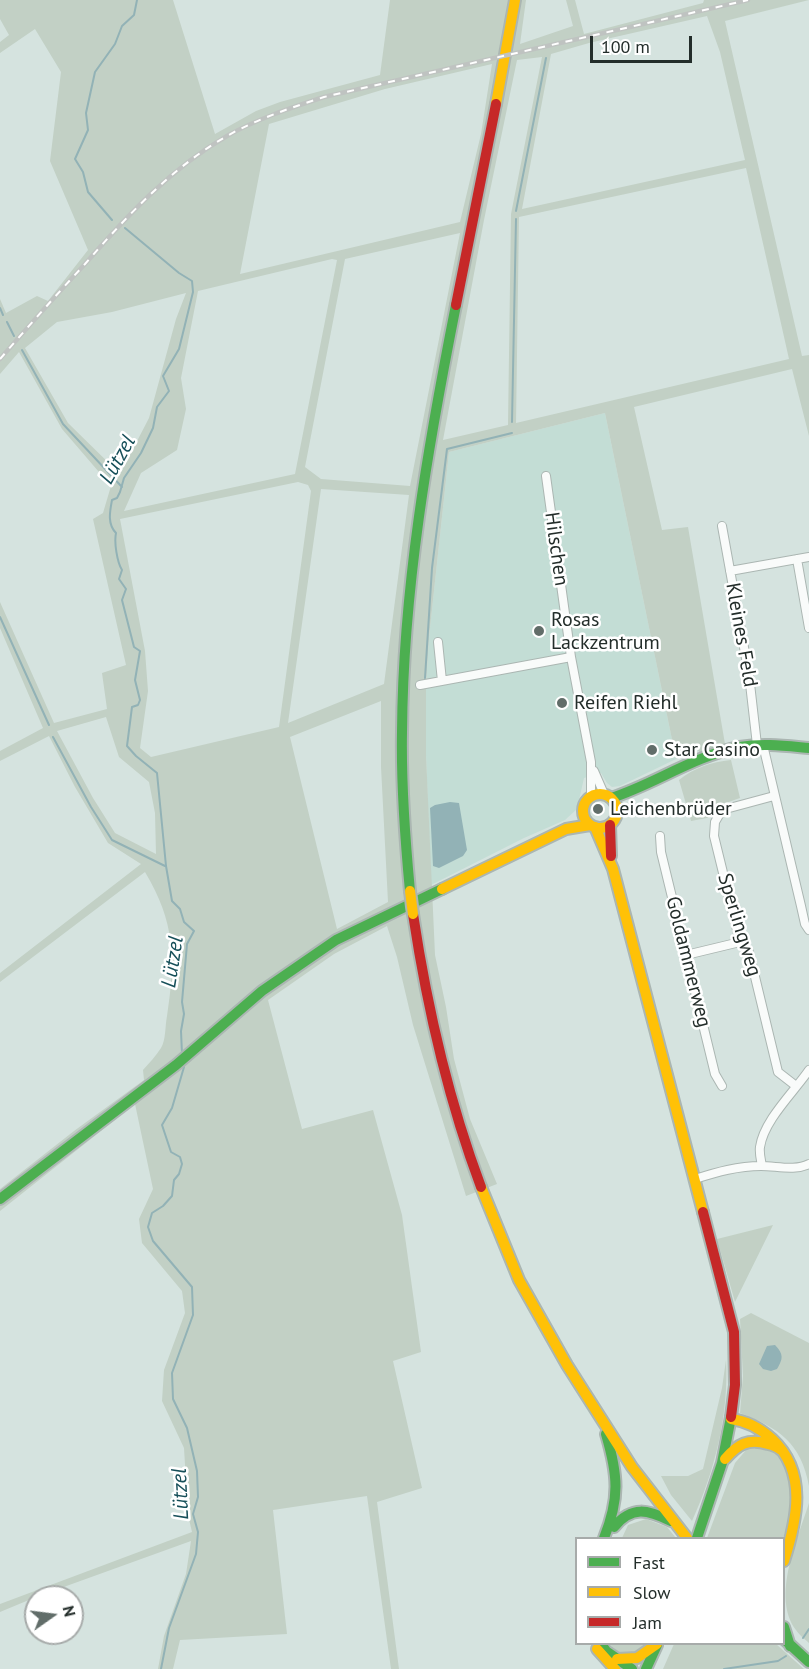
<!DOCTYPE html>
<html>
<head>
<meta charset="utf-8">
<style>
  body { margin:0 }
  #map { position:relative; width:809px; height:1669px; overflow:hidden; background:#d5e3df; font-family:"PT Sans",sans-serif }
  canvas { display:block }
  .legend { position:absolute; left:575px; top:1537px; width:210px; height:108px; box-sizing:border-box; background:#fff; border:2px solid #a7abaa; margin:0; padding:8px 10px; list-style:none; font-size:18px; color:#232d2a }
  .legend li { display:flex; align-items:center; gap:12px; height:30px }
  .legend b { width:30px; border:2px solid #a7abaa }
  .north { position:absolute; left:24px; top:1585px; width:60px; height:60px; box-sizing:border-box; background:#fff; border:2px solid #a7abaa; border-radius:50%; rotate:76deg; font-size:16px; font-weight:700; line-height:24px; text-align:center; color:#232d2a }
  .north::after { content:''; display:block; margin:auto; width:21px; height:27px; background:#616d69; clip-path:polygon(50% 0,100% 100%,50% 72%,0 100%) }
  .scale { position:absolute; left:590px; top:36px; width:102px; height:27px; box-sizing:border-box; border:3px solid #232d2a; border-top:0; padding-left:8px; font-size:18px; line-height:21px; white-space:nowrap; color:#232d2a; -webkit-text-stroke:4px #fff; paint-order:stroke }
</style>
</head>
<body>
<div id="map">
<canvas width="809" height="1669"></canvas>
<ul class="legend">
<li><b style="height:8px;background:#4caf50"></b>Fast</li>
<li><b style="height:8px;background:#ffc107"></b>Slow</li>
<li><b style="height:8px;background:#c62828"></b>Jam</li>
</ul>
<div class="north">N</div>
<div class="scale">100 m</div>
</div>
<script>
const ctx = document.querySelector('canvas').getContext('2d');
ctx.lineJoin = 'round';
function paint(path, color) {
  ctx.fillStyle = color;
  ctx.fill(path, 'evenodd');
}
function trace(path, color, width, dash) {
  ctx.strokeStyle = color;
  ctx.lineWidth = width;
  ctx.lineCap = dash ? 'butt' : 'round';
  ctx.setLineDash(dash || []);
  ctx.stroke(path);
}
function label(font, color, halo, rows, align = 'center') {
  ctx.font = font + ' "PT Sans",sans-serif';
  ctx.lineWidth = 5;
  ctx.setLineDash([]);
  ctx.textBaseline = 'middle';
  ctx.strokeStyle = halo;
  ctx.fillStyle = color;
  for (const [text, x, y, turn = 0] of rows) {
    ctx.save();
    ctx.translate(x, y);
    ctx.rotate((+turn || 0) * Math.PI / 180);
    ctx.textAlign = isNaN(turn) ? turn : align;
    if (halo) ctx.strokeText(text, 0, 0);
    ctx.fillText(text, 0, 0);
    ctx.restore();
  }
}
paint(new Path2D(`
  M605,413L676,759L620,786L612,787L607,783L601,773L584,778L577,809L565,820L524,838L431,885L426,755V685L429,637L449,452Z`), '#c3ddd5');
paint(new Path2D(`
  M0,0H173L215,134L256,111L280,102L380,75L390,0H526L520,44L573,26L566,0H575L584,34L703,3L704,0H809L725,21L802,356L809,355V436L792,369L634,407L662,530L688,527L725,744L700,753L694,745L681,750L676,759L605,413L449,452L429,637L426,685V755L435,955L446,1007L454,1059L470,1119L497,1184L466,1196L413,1025L397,957L387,926L334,954L268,1000L302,1129L373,1110L402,1215L421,1352L393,1361L422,1488L377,1502L399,1669H391L367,1496L273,1510L287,1634L180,1640L173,1669H158L164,1636L186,1574L191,1541L36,1597L0,1612V1604L192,1532L188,1515L184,1448L162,1401L164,1370L185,1313L182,1291L142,1243L139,1219L153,1189L135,1104L0,1211V1189L74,1131L144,1080L143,1070C149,1063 156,1056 161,1048C166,1040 165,1026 167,1016C176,959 175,922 145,872L0,982V973L141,864L108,843L75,787L49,736L0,761V751L43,728L0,628V602L54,723L107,709L102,673L126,665L93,519L103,513L111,486L62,429L19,352L0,374V299L6,313L37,296L48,301L88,250L50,161L61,72L35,29L0,53V42L9,35L0,19ZM707,16L720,52L745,160L522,209L551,54L589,43ZM542,57L511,214L508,425L443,440L484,220L517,60ZM492,64L481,134L460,222L240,274L269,124L385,89ZM746,168L789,359L516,423L519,217ZM460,233L410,486L321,479L305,467L345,259ZM332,259L337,260L295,474L124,511L141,473L177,450L186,409L181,378L198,291ZM186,293L176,319L149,418L120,474L68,423L25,348L57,322L112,312ZM298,482L308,485L311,491L279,727L151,757L140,748L148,691L145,651L120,519ZM321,489L409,495L384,684L288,723ZM381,701V767L388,902L337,929L290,737ZM106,717L119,757L149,782L155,813L156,854L115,833L93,798L57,731Z
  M731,760L740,798C728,802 718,805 712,817L691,821L679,780C694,768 711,762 731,760Z
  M773,1225L735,1302L717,1239Z
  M751,1313L809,1343V1486C801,1443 779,1428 740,1413L743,1376L740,1319Z
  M726,1360C729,1414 715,1471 692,1521L671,1495L661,1476H688L703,1469L722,1388Z
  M764,1448L782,1454L790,1466L794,1508L783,1538H707L735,1463L747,1449Z
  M809,1503V1643C805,1639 799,1635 796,1630C771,1597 798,1538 809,1503Z
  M646,1519L667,1527L676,1538H622L628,1525Z
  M609,1644H649L636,1654H621Z
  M674,1644H776L804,1669H663Z`), '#c2d0c5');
paint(new Path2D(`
  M450,802L459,803L467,850L463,856L439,868L433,866L430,808L435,805Z
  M775,1345C784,1354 783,1359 777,1369L771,1371L763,1369L759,1364L767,1346Z`), '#92b2b6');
trace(new Path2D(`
  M516,211L546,58
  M112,220L88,192L83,172L75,159L88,130L86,113L95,72L115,44L122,26L134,15L137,0
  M125,228L179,273L192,281L193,292L179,349L163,376L169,391L157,407L153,428L141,453L124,478L120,492L117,498L112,500C110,511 107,524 116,533C114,542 117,562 122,570L119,579L126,589L122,600L134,647L140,651L135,680L140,700L138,705L132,707L127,746L136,756L157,773L166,866L172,901L180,909L184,922L194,931L187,944L182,1002L184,1014L181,1031L182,1054
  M0,308L3,315
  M7,322L14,336
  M22,350L63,424L122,487
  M512,422L516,219
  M0,617L49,725
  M425,678L432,568L447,449L512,433
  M53,737L91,807L112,840L165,866
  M803,1638L809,1629
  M161,1669L169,1628L196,1554L198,1532L193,1514L198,1497L197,1471L187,1428L173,1399L172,1373L193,1315L192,1287L153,1241L148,1227L152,1213L163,1206L172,1196L174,1180L179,1174L182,1164L180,1157L171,1152L162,1125L172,1108L184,1067L183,1062
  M724,1669L778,1661L786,1656`), '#92b2b6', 2);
const street = new Path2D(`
  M546,476L571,657L591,762V796
  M722,526L749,675L757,745
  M797,559L809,628
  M730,571L809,557
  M438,642L442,681
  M420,685L571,657
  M763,745L801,906L805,924L809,930
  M594,771L604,794
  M774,796L722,810L715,822L714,836L740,942L749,952L778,1072L796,1086
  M660,836L661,852L715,1074L722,1086
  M686,955L740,942
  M762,1166C761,1160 759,1153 760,1147C764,1120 794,1092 809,1070
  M695,1179C717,1172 738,1166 761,1166C777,1166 795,1171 809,1164`);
const fast = new Path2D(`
  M611,798C655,784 693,756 740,747C763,743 786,746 809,748
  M410,891C405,838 401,785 402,732C403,588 428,446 456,305
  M0,1199L176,1065L262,991L336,940L442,889
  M614,1527C632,1505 648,1510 671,1521
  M604,1538C620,1498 618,1475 606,1434
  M697,1538L722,1463L731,1417
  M784,1627L790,1646
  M784,1639L809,1662
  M601,1644L606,1651L632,1669
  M646,1669L657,1645`);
const slow = new Path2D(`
  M496,104L515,0
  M583 811a17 17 0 1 1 34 0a17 17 0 1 1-34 0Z
  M595,827L613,869L703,1212
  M442,889L566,829L590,825
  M481,1187L519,1280L567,1365L632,1467L687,1538
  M731,1419C747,1421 761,1429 772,1439C808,1472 797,1520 784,1561
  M725,1459C738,1444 748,1438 768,1444C773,1445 777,1446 781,1450
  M597,1649L615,1669
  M617,1659L637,1658L657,1644`);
const jam = new Path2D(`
  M456,305L496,104
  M610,825L611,856
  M413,914C427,1007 448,1099 481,1187
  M703,1212L734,1332L735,1385L731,1417`);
trace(street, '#abb6b2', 10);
trace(fast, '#abb6b2', 14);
trace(slow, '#abb6b2', 14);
trace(jam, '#abb6b2', 14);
trace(street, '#f9fbfa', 8);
trace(fast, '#4caf50', 10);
trace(slow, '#ffc107', 10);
trace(jam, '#c62828', 10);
const rail = new Path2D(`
  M0,359C28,327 56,295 85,264C127,216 171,168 227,136C257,119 290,108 324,97L748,0`);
trace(rail, '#bfc3c1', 4.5);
trace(rail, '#fff', 2, [7]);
const slowBridge = new Path2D(`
  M410,891L413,914`);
trace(slowBridge, '#abb6b2', 14, []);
trace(slowBridge, '#ffc107', 10);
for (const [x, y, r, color] of [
  [539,631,6,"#616d69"],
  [562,703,6,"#616d69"],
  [652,750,6,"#616d69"],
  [598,809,6,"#616d69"]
]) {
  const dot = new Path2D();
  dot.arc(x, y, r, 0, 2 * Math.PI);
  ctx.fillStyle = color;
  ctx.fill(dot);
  trace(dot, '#fff', 2);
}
label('20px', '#232d2a', '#fff', [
  ["Hilschen",556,549,82],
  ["Kleines Feld",741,635,80],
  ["Sperlingweg",739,925,73],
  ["Goldammerweg",688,962,76]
]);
label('20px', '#232d2a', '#fff', [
  ["Rosas",551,620],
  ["Lackzentrum",551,643],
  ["Reifen Riehl",574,703],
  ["Star Casino",664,750],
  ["Leichenbrüder",610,809]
], 'left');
label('italic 21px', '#164f59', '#fff', [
  ["Lützel",118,460,-61],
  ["Lützel",173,962,-81],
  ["Lützel",181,1494,-93]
]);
</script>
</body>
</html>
